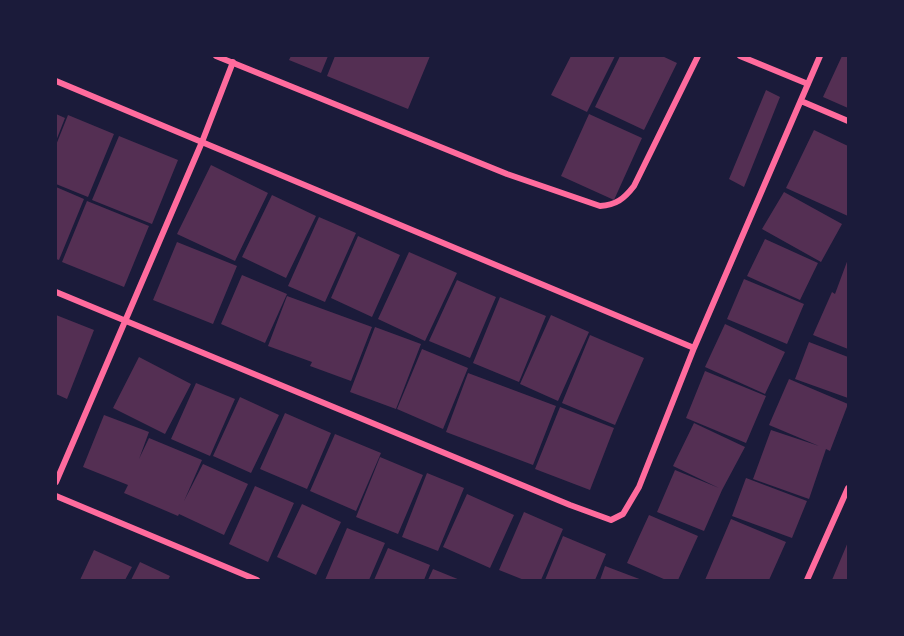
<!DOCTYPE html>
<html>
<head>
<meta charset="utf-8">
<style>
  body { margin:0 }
  #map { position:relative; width:904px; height:636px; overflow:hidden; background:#1b1b3a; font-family:"Playfair Display",serif }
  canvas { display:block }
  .frame { position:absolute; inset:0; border:57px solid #1b1b3a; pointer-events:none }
</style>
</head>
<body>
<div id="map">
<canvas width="904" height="636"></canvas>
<div class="frame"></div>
</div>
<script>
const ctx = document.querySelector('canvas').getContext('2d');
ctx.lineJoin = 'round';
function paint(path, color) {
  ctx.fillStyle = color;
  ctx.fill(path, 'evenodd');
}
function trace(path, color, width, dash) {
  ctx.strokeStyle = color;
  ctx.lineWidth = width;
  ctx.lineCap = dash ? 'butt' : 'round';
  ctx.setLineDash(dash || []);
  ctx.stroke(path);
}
paint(new Path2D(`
  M291,56H328L321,73L289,60Z
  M335,56H430L408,109L327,76Z
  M571,56H615L587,112L551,95Z
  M620,56H662L677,63L644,130L595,107Z
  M842,56H848V108L823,97Z
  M766,90L780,97L744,187L729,179Z
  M56,114L65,118L56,141Z
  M589,114L642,138L614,200L561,176Z
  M68,115L114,134L88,197L56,184V145Z
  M814,130L848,146V216L786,188Z
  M119,136L178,160L152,224L92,200Z
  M211,165L268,193L235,261L177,234Z
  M56,187L84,199L59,260L56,259Z
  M784,192L842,224L821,262L762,229Z
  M272,195L316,216L286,278L242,257Z
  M87,201L149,226L124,287L62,262Z
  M319,217L356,233L325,302L288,286Z
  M358,236L400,255L372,317L331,298Z
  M765,239L818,263L800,300L747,276Z
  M177,242L237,266L213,324L153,300Z
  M409,252L457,273L425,341L378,319Z
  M848,259V349L813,335L832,292L835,294Z
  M242,275L287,294L265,343L221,324Z
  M744,279L804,304L787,344L727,319Z
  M457,280L496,297L470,358L429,341Z
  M287,296L372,327L351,381L310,366L312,362L268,346Z
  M500,297L546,316L519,382L473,363Z
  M56,315L94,330L67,399L56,394Z
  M551,315L589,332L558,401L520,384Z
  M725,324L785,352L765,394L705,367Z
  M375,327L421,344L396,409L350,392Z
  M590,335L644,358L615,425L562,403Z
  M809,342L848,357V398L795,379Z
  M422,349L468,368L443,429L397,409Z
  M139,357L191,384L165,434L113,408Z
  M705,371L766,396L746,443L686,418Z
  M468,373L556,406L533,465L446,432Z
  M789,379L848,404L830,451L826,449L809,499L753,479L771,430L819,446L769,425Z
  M196,383L235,399L210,456L171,439Z
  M240,397L279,415L251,473L213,456Z
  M560,407L614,428L590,490L535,469Z
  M285,413L331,433L307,489L260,469Z
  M104,415L149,432L139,459L149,438L202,460L184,501L203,464L248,484L224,535L179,514L178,516L124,493L128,485L83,467Z
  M694,423L745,447L722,490L704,531L657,512L675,470L719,488L673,466Z
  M335,434L381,453L356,511L310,491Z
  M380,457L423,475L398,534L356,517Z
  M427,473L464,488L438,551L402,537Z
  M746,478L807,501L792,538L732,516Z
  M255,486L294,503L268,562L229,544Z
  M467,494L514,515L490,568L443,547Z
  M302,504L341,522L316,575L277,557Z
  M524,512L563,529L541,580H524L499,570Z
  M649,515L698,536L678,580H666L627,563Z
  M731,519L786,542L769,580H705Z
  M347,528L385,543L369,580H325Z
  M563,536L606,554L595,580H545Z
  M848,542V580H832Z
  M388,548L430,565L424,580H374Z
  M94,550L132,567L125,580H80Z
  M140,562L170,576L168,580H131Z
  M605,566L642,580H600Z
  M433,569L460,580H428Z`), '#542f53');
trace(new Path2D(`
  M216,56L507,174L600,206C616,205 624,199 634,186L698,56
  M740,56L808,84
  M56,81L694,348
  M801,101L848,121
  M56,292L570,505L611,520L623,514L639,487L694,348L820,56
  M56,482L202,142L233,62
  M56,496L257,580
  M807,580L848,488`), '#ff6b9d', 6);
</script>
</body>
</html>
